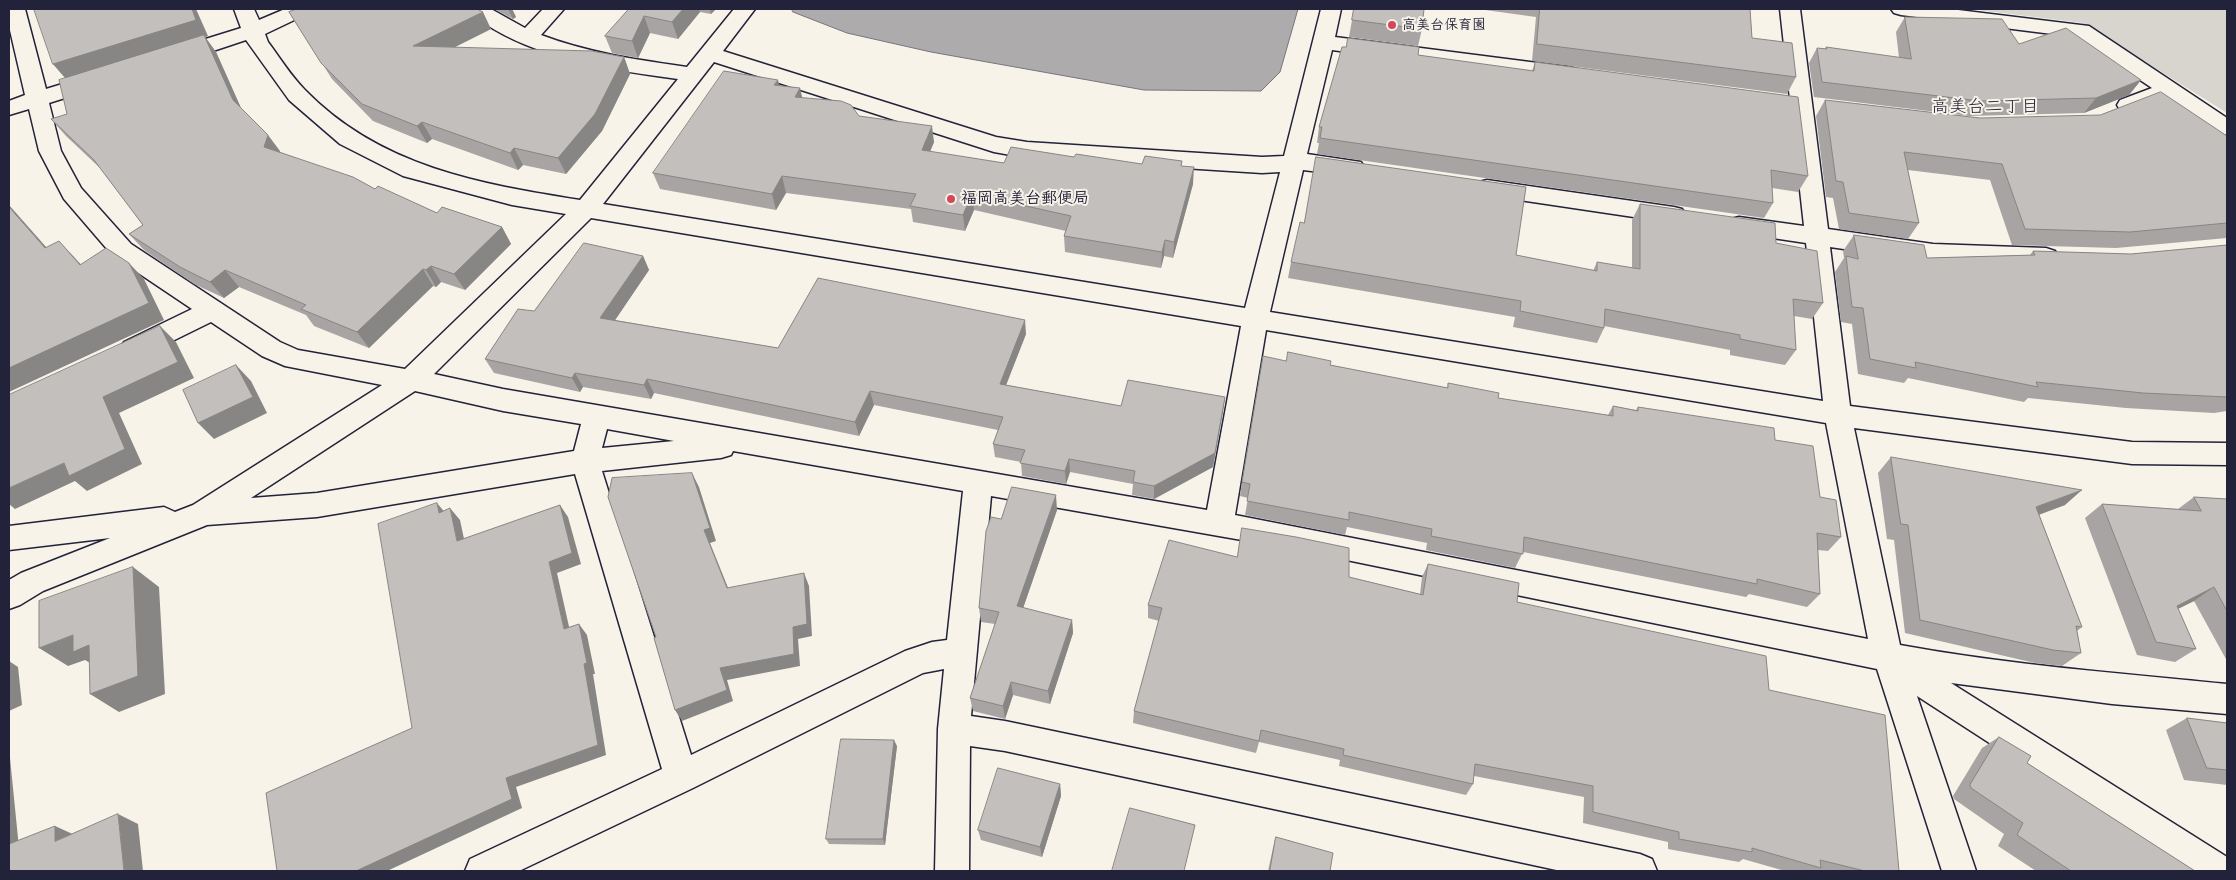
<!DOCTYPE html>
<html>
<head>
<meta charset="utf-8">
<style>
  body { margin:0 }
  #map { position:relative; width:2236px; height:880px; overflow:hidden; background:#f7f3e8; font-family:Itim,sans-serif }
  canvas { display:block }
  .frame { position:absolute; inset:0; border:10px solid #22223b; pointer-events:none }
</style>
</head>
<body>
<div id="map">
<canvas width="2236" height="880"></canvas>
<div class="frame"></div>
</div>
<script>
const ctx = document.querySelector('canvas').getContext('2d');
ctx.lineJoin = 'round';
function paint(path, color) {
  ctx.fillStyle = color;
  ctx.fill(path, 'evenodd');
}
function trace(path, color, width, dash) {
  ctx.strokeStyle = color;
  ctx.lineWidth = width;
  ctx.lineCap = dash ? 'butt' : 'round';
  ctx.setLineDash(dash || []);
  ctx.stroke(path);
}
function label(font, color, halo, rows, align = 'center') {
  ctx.font = font + ' Itim,"Klee One",sans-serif';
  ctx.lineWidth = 4;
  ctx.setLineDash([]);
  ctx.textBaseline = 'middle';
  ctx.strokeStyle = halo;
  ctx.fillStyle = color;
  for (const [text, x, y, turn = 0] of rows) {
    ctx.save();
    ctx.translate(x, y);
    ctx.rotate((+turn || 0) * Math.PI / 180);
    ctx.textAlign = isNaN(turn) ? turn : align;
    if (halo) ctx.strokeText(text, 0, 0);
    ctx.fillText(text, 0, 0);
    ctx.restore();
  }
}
paint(new Path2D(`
  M1970,9H2227V113L2083,23Z`), '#d8d5cf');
const water = new Path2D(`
  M792,9H1298L1280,72L1261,91L1144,90L931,52L847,33L793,12Z`);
paint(water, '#aeabad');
trace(water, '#76747f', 1);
const minor = new Path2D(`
  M9,9H25L46,89L98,73L106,75L109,80L106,85L49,103L61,151L81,188L131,244L280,342L298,350L405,369L566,214L512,205L403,176L340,144L289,100L246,40L183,61L175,63L167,61L164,56L167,51L241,28L234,9H254L259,20L285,9H312L309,13L265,34L268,42C280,58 291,76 305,90C380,167 480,184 580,200L678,79C612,70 540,60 484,23C478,19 471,15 467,9H491L525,28L543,9H564L541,35C588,53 638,60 687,67L734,9H755L723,51L996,137L1027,142L1262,157L1284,156L1321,9H1341L1335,37L1569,67L1577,69L1580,74L1577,79L1569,81L1332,50L1307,154L1361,162L1365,168L1361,174L1353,176L1303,170L1270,312L1823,401L1806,243L1739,233L1731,231L1727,225L1731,219L1739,217L1804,226L1780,9H1800L1828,229L1933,244L2046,248L2055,251L2058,257L2055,263L2046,266L1933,262L1830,247L1850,406L2132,442L2227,443V465L2132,464L1854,428L1900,645C2009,665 2118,673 2227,684V714L2112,704L1951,683L2227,857V871H2187L1917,696L1976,871H1942L1877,669L1293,549L991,496L971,716L1005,721L1640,854L1652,859L1657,871H1561L1005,751L970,746L969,871H935L938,729L944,669L923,673L693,788L519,871H465L470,859L662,769L575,474L317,517L207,525L43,591L20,605L9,609V580L21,573L110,538L9,550V526L164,507L175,512L193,505L382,385L285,366L262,356L211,322L142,356L133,359L124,356L120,349L124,342L192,309L113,256L64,199L39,151L29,109L9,115V101L25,95L9,26ZM714,62L994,152L1027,158L1262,173L1280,172L1245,308L603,204ZM591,218L1241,326L1207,510L503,389L434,374ZM1266,330L1826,423L1868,639L1235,515ZM415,391L503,411L581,424L574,451L317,493L251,498ZM607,429L674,441L602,448ZM733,451L963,491L947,640L932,642L905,651L691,755L602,471L721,458L731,455Z
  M1891,9H1950L2089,26L2227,118V135L2219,133L2167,98L2128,112L2120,110L2117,105L2120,100L2152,88L2076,37L1901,15L1894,13Z
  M1487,180L1674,207L1682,209L1686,215L1682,221L1674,223L1479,194L1475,188L1479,182Z`);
trace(minor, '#22223b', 3);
paint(minor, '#f7f3e8');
paint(new Path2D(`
  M294,9H477L491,29L455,47L624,57L630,74L602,131L566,174L523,165L518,170L432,139L427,143L373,121L332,79L289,12L295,10Z
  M494,9H512L516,17L513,19Z
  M629,9H716L711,14L700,12L678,39L650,33L638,58L612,53L605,36Z
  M1354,9L1422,29L1418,46L1349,37Z
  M1478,9H1750L1752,38L1796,77L1787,94L1532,61L1536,17Z
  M1905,17L2019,44L2141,80L2129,95L2084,113L1969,116L1814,97L1809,63L1817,48L1825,49L1826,47L1899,58L1896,32Z
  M208,36L205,37L216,52L241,108L280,152L437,213L502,227L511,244L465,290L441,282L436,287L433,286L369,348L314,326L306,315L239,287L224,298L194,284L144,250L129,234L143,225L101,169L66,136L51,119L67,114L65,78L53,64Z
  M1418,55L1532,71L1535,62L1808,176L1798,192L1772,188L1773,203L1764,218L1317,154L1319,143H1317L1319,127Z
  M779,86L802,98L934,142L930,152L1004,163L1074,157L1142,164L1182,166L1193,184L1173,258L1164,256L1161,268L1065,252L1064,236L1066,231L974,210L965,231L913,222L911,209L786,193L776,210L660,189L653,173Z
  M1825,100L1980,118L2227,136V238L2116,248L2012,245L1990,180L1908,170L1919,223L1908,239L1839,229L1833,198L1826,197L1816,116Z
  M1640,204L1776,243L1823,303L1812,319L1794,316L1796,350L1785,365L1730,355V350L1604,326V328L1597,343L1513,327L1515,317L1288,278L1291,262L1516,255L1593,271L1597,262L1632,268V220Z
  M1854,235L1927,258L2030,255L2033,251L2131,254L2227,245V411L2214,413L2126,408L2028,398L2024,402L1908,378L1904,383L1858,374L1852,324L1841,322L1835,272L1844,258L1843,251Z
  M643,256L649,270L615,320L778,348L1026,334L1006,385L1121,406L1225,397L1223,411L1213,467L1154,499L1132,495L1133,484L1070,472L1066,484L1022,476L1021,462L995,457L993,444L998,430L874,405L859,436L654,393L651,399L583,387L580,392L494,373L485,359L534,311Z
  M1286,361L1330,365L1447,388L1448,383L1498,398L1608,415L1613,406L1636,410L1638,407L1775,440L1820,497L1841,537L1828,551L1818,550L1820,594L1807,607L1749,594L1746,597L1523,552L1515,568L1426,550L1427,543L1347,527L1345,535L1245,515L1248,498L1240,496L1242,482Z
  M1891,457L2065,505L2039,514L2082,627L2077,631L2081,653L2062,666L2035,663L1905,633L1894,540L1887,539L1878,473Z
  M2194,497L2227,499V661L2194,601L2178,609L2196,649L2175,662L2137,655L2085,518L2102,504L2178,509Z
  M1057,510L1023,608L1072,620L1073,633L1050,704L1013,695L1005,719L973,711L970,698L995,624L981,622L979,608L1001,519Z
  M1428,564L1517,602L1769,690L1899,871H1785L1743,859L1739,862L1668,849V842L1583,823L1584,797L1474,776L1473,784L1466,795L1339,766L1340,760L1259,742L1256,753L1133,723L1134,711L1159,621L1148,618V605L1349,577L1420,594L1422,577Z
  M2187,718L2227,723V785L2184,780L2166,730Z
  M1999,737L2027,763L2195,871H2036L1998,846L2004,834L1954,799L1953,796L1982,748Z
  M897,746L885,845L829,844L826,839Z
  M1060,784L1061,796L1042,857L981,840L978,830Z
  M1276,837L1330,871H1268L1273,848Z`), '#a7a4a3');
paint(new Path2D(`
  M192,9H196L208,36L205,37L216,52L245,117L67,80L53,64Z
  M508,9H512L516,17L513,19Z
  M683,9H699L700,12L678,39L672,22Z
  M710,9H716L711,14Z
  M483,12L491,29L423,63L413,46Z
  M644,16L650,33L638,58L632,41Z
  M624,57L630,74L602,131L566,174L558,158Z
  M778,80L782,96L774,85Z
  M2141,80L2129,95L2084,113L2096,98Z
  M800,88L804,105L795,97Z
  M422,122L432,139L427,143L417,126Z
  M932,126L934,142L924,166L922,150Z
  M268,135L280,151L276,164L264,147Z
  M514,148L523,165L518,170L510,153Z
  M1194,167L1193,184L1173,258L1174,242Z
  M782,176L786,193L776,210L772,194Z
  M972,194L974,210L965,231L963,215Z
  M9,205L62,265L45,248L9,207Z
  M502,227L511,244L465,290L454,274Z
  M1165,240L1164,256L1161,268L1162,252Z
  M59,241L75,258L96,281L80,265Z
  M643,256L649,270L607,332L600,318Z
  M129,263L144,279L164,320L9,392V368Z
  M431,266L441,282L436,287L426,270Z
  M423,269L433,286L369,348L357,332Z
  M225,270L239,287L224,298L210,282Z
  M1025,320L1026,334L1001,398L1000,384Z
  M160,326L176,342L194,378L119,413L142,464L87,491L75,481L15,509L9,504V488L64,463L103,397Z
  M236,365L251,381L267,413L214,439L198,423Z
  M575,373L583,387L580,392L572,378Z
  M647,379L654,393L651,399L644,385Z
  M870,391L874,405L859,436L855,422Z
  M1225,397L1223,411L1213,467L1154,499V486Z
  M1069,459L1070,472L1066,484L1065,471Z
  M692,473L699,487L716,541L710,543L733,600L727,588L704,530Z
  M2082,490L2065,505L2020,522L2036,507Z
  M1056,495L1057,510L1019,620L1017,606Z
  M437,503L447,515L439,513Z
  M560,505L568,517L581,564L557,573L572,640L564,629L549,562Z
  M450,508L460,520L467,553L457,541Z
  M133,567L159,587L165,694L119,712L90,694Z
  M804,573L809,586L812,636L798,639L800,666L727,680L733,701L682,721L675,710L720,668L793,627Z
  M2214,587L2194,601L2157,619L2177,606Z
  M1072,620L1073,633L1050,704L1048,691Z
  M579,624L587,635L595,674H593L606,755L516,787L522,808L387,871H356L506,778L584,664Z
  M73,635L89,645L102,670L85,660L68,666L39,648Z
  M9,661L18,667L22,705L9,711Z
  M1011,682L1013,695L1005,719L1003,706Z
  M894,740L897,746L885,845L883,839Z
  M9,748L20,858L9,853Z
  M1060,784L1061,796L1042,857L1040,847Z
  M118,814L138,824L143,871H124Z
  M55,826L77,836L55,841Z`), '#888684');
const building = new Path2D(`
  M34,9H192L196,20L53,64Z
  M297,9H477L483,12L413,46L592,51L624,57L595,114L558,158L514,148L510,153L422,122L417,126L362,104L321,63L289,12Z
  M629,9H683L672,22L644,16L632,41L605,36Z
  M1354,9H1424L1422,29L1352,20Z
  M1540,9H1750L1752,38L1792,43L1796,77L1537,44Z
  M1905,17L2002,19L2019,44L2066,28L2141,80L2096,98L1980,101L1822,82L1817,48L1827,49L1826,47L1911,59Z
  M204,35L233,100L268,135L264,147L353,177L375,189L378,186L437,213L442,207L502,227L454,274L431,266L426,270L423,269L357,332L301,309L306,305L225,270L210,282L180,267L129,234L143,225L94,160L51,119L67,114L59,80Z
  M1348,38L1419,47L1418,55L1534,71L1535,62L1798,97L1808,176L1771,170L1773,203L1320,138L1322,127H1319L1342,47H1346Z
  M724,71L778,80L774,85L800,88L795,97L841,101L851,105L859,116L932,126L922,150L1004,163L1011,147L1074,157L1076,154L1142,164L1145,156L1182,161L1181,166L1194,167L1174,242L1165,240L1162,252L1064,236L1071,216L972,194L963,215L910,206L916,194L782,176L772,194L653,173Z
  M2161,92L2227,136V223L2130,232L2025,229L2002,164L1904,152L1919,223L1849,213L1843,182L1836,181L1825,100L1980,118L2100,115Z
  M1316,157L1526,187L1516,255L1597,271V262L1640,269V204L1775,223L1776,243L1817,251L1823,303L1793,299L1796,350L1740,339V335L1605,309L1604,328L1520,311L1521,301L1291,262L1300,222L1304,223Z
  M9,207L45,248L59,241L80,265L106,248L129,263L149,303L9,368Z
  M1854,235L1924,245L1927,258L2035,255L2033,251L2131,254L2227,245V397L2143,393L2036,382L2038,387L1915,362L1916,368L1870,359L1863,308L1852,307L1846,256L1858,259Z
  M584,243L643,256L600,318L778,348L818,278L1025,320L1000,384L1121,406L1128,380L1225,397L1215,453L1154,486L1133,482L1135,471L1069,459L1065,471L1020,463L1025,450L993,444L1003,417L870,391L855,422L647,379L644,385L575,373L572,378L485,359L518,309L534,311Z
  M160,326L178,362L103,397L125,449L69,476L64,463L9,488V395Z
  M1288,352L1331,361L1330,365L1448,388V383L1499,393L1498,398L1613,416V406L1638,411V407L1774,428L1775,440L1813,446L1820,497L1836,500L1841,537L1817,533L1820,594L1757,579V584L1524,537L1523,554L1431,536L1432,529L1349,512V520L1247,501L1250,484L1242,482L1263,356L1286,361Z
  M236,365L253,397L198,423L183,390Z
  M1891,457L2082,490L2036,507L2082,627L2076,626L2081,653L2053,650L1920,620L1908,525L1901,524Z
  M692,473L710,528L704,530L727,588L804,573L807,624L793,627L794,654L720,668L727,690L675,710L654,638L656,637L608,497L612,478Z
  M1012,487L1056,495L1017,606L1072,620L1048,691L1011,682L1003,706L970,698L999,612L979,608L986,531L991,517L1001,519Z
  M2194,497L2227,499V611L2214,587L2177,606L2196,649L2156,642L2102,504L2201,511Z
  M437,503L439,513L450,508L457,541L560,505L572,553L549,562L564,629L579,624L587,663L584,664L598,745L506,778L512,799L356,871H277L266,793L412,728L378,524Z
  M1242,528L1296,537L1349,548V577L1423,595L1428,564L1519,583L1517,602L1766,656L1769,690L1885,715L1899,871H1865L1820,860L1821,868L1752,848V852L1679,839V832L1593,812V786L1475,764L1473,784L1343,755L1344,749L1261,730L1259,741L1134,711L1162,608L1148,605L1169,540L1237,557Z
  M133,567L138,676L90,694L89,645L73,652V635L39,648V601Z
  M2187,718L2227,723V770L2207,768Z
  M1999,737L2031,756L2027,763L2195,871H2071L2017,835L2023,823L1971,788L1970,785Z
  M841,739L894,740L883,839H826Z
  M998,768L1060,784L1040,847L978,830Z
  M1130,808L1195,825L1184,871H1112Z
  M118,814L124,871H9V844L55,826V841Z
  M1276,837L1333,853L1330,871H1270Z`);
paint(building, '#c2bfbd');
trace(building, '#888684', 1);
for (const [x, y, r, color] of [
  [1392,25,5,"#d1495b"],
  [951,199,5,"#d1495b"]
]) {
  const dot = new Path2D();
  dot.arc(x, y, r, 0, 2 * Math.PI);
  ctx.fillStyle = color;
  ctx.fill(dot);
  trace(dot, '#f7f3e8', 2);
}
label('bold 14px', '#22223b', '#f7f3e8', [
  ["高美台保育園",1402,25]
], 'left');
label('bold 16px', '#22223b', '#f7f3e8', [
  ["福岡高美台郵便局",961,199]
], 'left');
label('18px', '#22223b', '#f7f3e8', [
  ["高美台二丁目",1985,107]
]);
</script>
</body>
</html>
